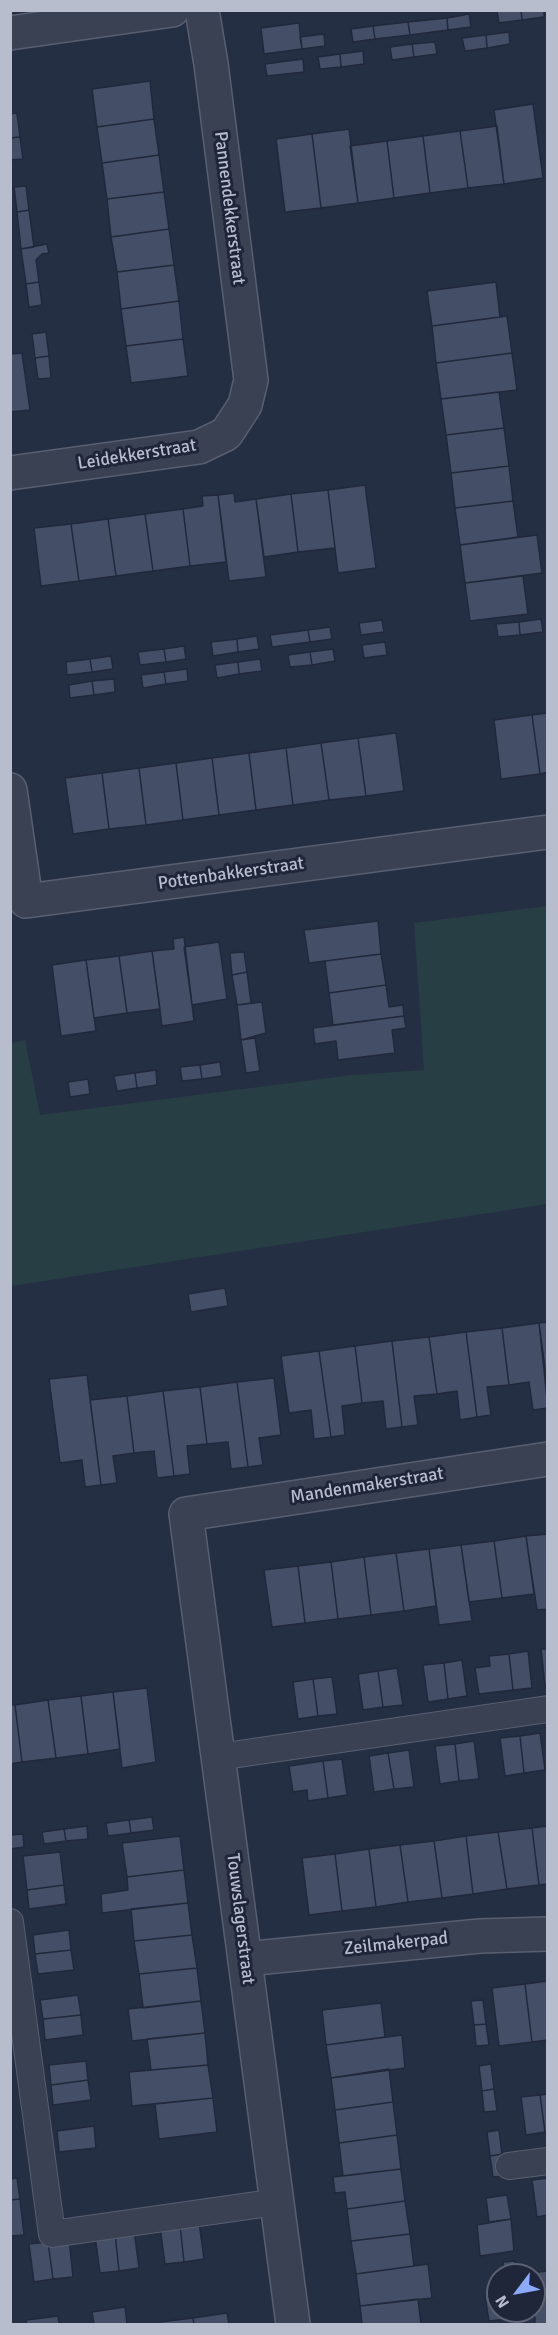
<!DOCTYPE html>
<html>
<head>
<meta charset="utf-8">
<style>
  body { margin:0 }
  #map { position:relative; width:558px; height:2335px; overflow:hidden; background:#252f44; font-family:Signika,sans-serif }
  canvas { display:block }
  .frame { position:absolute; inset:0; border:12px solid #b7bdcd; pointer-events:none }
  .north { position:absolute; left:486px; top:2263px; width:60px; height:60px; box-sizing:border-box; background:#1f2639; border:2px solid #5c6274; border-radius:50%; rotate:238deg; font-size:16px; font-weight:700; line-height:24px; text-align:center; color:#b7bdcd }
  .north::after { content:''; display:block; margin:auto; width:21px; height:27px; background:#8caafd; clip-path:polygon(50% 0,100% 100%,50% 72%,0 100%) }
</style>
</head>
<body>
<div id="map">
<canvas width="558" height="2335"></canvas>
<div class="frame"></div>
<div class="north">N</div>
</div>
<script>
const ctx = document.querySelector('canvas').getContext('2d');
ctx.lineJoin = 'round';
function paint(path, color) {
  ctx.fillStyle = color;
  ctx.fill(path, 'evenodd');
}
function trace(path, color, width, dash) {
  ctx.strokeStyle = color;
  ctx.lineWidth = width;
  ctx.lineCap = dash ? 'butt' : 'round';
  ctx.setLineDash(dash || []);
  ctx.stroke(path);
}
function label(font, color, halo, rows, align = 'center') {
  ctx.font = font + ' Signika,sans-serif';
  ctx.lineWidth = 6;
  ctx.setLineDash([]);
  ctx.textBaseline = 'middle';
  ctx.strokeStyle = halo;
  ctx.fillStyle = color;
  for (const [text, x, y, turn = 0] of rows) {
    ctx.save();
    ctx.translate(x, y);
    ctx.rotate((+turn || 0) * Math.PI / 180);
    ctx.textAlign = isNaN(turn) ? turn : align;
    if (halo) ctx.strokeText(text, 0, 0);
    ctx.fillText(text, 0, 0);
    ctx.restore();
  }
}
paint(new Path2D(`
  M547,906V1204L11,1286V1043L25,1040L40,1115L353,1075L424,1070L414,923Z`), '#283e45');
const building = new Path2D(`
  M521,10L522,20L499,23L497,11Z
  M521,10H544V17L522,20Z
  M469,14L471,27L448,30L447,18Z
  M447,18L448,30L410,35L408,22Z
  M408,22L410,35L375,39L373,26Z
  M299,23L302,49L264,54L261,28Z
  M373,26L375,39L353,42L351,29Z
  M509,32L510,44L487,48L486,35Z
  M324,34L325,46L302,49L300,37Z
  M486,35L487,48L465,51L462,38Z
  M435,42L437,54L414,57L412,44Z
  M412,44L414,57L392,60L390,47Z
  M363,51L364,64L341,67L340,54Z
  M340,54L341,67L320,69L318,57Z
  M303,59L304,72L267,76L265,64Z
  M150,81L154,119L97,127L92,89Z
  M533,104L543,178L504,184L494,110Z
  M17,113L20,137L10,138V114Z
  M154,119L159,155L102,163L97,127Z
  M497,126L504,184L468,188L460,131Z
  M349,129L358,203L321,208L312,134Z
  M460,131L468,188L430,193L423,136Z
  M312,134L321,208L285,212L276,139Z
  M423,136L430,193L394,198L387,141Z
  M20,137L23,159L10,160V138Z
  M387,141L394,198L358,203L350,146Z
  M159,155L164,192L107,199L102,163Z
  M26,186L29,210L17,212L14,187Z
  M164,192L169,229L111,237L107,199Z
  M29,210L34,247L21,249L17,212Z
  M169,229L174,265L117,272L111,237Z
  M47,244L49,253L42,254L36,260L39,282L26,284L21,249Z
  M174,265L179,301L121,309L117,272Z
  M39,282L42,305L29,307L26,284Z
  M496,282L500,317L432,326L427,291Z
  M179,301L183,339L126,346L121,309Z
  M507,316L512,353L436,363L432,326Z
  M46,332L49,356L35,358L32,334Z
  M183,339L188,376L131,383L126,346Z
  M22,353L30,410L10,412V354Z
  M512,353L517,390L441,399L436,363Z
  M49,356L51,378L38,379L35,358Z
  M499,392L504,428L446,435L441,399Z
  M504,428L509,466L451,473L446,435Z
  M509,466L513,501L455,508L451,473Z
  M365,485L376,568L338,573L328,490Z
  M328,490L335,548L298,552L291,494Z
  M234,493L235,502L256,499L266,577L229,581L218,495Z
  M291,494L298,552L264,557L256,499Z
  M218,495L226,562L190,566L183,509L203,506L202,496Z
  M513,501L518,537L460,545L455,508Z
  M183,509L190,566L153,571L145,514Z
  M145,514L153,571L116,576L108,519Z
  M108,519L116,576L79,581L71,524Z
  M71,524L79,581L41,586L34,528Z
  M537,535L542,573L465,583L460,545Z
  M523,576L528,614L470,621L465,583Z
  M541,619L543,632L520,635L519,622Z
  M382,620L384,632L361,635L359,623Z
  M519,622L520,635L498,637L496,624Z
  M330,627L332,639L310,642L308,630Z
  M308,630L310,642L272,647L270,635Z
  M257,636L259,649L238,652L237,639Z
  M237,639L238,652L213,656L211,642Z
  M385,642L387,655L364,658L362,645Z
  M184,646L186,659L166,662L164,649Z
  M164,649L166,662L140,665L138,652Z
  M333,649L335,661L312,665L310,652Z
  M310,652L312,665L290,667L288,655Z
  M111,656L113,669L92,672L90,659Z
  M90,659L92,672L67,675L66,662Z
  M260,659L262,671L239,674L238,662Z
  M238,662L239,674L217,678L215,665Z
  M187,669L188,681L166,684L164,672Z
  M164,672L166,684L143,688L141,675Z
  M114,679L115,692L94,695L92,681Z
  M92,681L94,695L70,698L69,685Z
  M548,713V772L540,774L532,715Z
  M532,715L540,774L501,779L494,720Z
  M396,733L404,791L366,796L358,738Z
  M358,738L366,796L329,800L321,743Z
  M321,743L329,800L293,805L286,748Z
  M286,748L293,805L256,810L249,753Z
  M249,753L256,810L219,815L212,758Z
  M212,758L219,815L183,820L176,763Z
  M176,763L183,820L146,825L139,768Z
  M139,768L146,825L109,829L102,773Z
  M102,773L109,829L73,834L65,778Z
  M378,921L381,954L309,963L304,930Z
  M184,937L194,1021L162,1026L152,951L174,949L173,939Z
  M219,942L227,999L192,1005L184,947Z
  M152,951L160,1009L127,1013L119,956Z
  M244,952L247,972L232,975L230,953Z
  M381,954L386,985L329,993L325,961Z
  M119,956L127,1013L94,1018L86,960Z
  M86,960L96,1031L61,1036L52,965Z
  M247,972L251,1003L237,1005L232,975Z
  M386,985L389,1007L403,1005L404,1016L333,1025L329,993Z
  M262,1002L266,1033L241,1040L237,1005Z
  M404,1016L406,1028L392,1030L395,1053L338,1060L336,1041L315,1044L313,1028Z
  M255,1038L260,1071L246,1073L241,1040Z
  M220,1062L222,1076L202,1079L200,1065Z
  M200,1065L202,1079L182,1081L180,1067Z
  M156,1070L157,1085L137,1088L135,1073Z
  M135,1073L137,1088L117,1091L114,1076Z
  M88,1079L90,1094L70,1097L68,1082Z
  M225,1288L228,1306L191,1312L188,1294Z
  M548,1322V1391L539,1323Z
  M539,1323L548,1408L533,1410L529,1382L509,1385L502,1328Z
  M502,1328L509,1385L487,1387L491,1415L477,1417L466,1332Z
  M466,1332L477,1417L460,1420L457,1391L437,1394L429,1337Z
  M429,1337L437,1394L414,1396L418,1425L402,1427L392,1341Z
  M392,1341L402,1427L386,1429L383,1401L362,1403L355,1346Z
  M355,1346L362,1403L342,1406L345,1435L331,1437L319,1351Z
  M319,1351L331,1437L314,1439L311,1410L289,1413L281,1356Z
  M87,1375L101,1485L85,1487L82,1460L60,1463L49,1379Z
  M274,1378L281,1435L259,1438L263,1465L248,1467L237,1382Z
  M237,1382L248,1467L231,1469L228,1442L207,1444L200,1387Z
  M200,1387L207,1444L187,1446L190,1474L174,1476L163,1391Z
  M163,1391L174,1476L157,1478L154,1451L134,1453L127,1396Z
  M127,1396L134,1453L113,1456L117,1483L101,1485L90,1400Z
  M548,1534V1609L537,1610L526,1536Z
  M526,1536L534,1594L502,1598L494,1541Z
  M494,1541L502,1598L469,1602L461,1545Z
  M461,1545L472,1621L439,1625L429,1549Z
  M429,1549L436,1606L404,1611L396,1553Z
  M396,1553L404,1611L371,1615L364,1557Z
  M364,1557L371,1615L338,1619L331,1562Z
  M331,1562L338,1619L305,1623L298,1566Z
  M298,1566L305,1623L272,1627L264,1570Z
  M541,1649H548V1686H545Z
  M528,1651L532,1688L513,1690L509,1654Z
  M509,1654L513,1690L479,1694L475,1668L490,1666L489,1656Z
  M462,1660L467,1696L448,1699L444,1663Z
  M444,1663L448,1699L428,1702L423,1665Z
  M397,1668L403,1705L383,1707L378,1671Z
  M378,1671L383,1707L363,1710L358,1674Z
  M332,1677L337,1714L318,1716L313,1679Z
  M313,1679L318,1716L298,1719L293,1682Z
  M147,1688L156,1762L122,1768L113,1692Z
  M113,1692L120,1749L88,1754L81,1696Z
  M81,1696L88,1754L56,1758L48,1700Z
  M48,1700L56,1758L22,1762L15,1705Z
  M10,1705H15L22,1762L10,1764Z
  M540,1733L545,1770L524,1773L520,1736Z
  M520,1736L524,1773L505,1776L500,1738Z
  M474,1741L479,1779L459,1781L455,1744Z
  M455,1744L459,1781L440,1784L435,1746Z
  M409,1750L414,1787L394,1789L388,1753Z
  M388,1753L394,1789L374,1792L369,1756Z
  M342,1759L347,1795L328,1798L323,1761Z
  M323,1761L328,1798L308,1801L307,1790L293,1792L289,1766Z
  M152,1817L154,1830L131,1833L129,1820Z
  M129,1820L131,1833L108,1836L106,1823Z
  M87,1826L88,1839L66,1841L64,1829Z
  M548,1826V1884L539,1885L532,1828Z
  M532,1828L539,1885L507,1889L498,1832Z
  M64,1829L66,1841L44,1844L42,1832Z
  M498,1832L507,1889L473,1894L466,1836Z
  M23,1834L24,1847L10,1849V1835Z
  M180,1836L184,1870L127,1877L122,1843Z
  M466,1836L473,1894L442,1898L434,1841Z
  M434,1841L442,1898L408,1902L400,1845Z
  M400,1845L408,1902L376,1907L369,1849Z
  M369,1849L376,1907L342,1911L335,1854Z
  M60,1852L64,1885L27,1890L23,1856Z
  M335,1854L342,1911L309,1915L302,1858Z
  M184,1870L188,1903L102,1913L101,1894L128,1890L127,1877Z
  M64,1885L66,1904L29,1909L27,1890Z
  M188,1903L192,1935L134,1941L131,1909Z
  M69,1930L71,1950L35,1954L33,1935Z
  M192,1935L197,1968L139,1974L134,1941Z
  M71,1950L74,1970L38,1974L35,1954Z
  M197,1968L201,2001L143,2008L139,1974Z
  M548,1981V2040L532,2042L525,1984Z
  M525,1984L532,2042L499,2046L492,1988Z
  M78,1995L81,2015L43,2019L40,2000Z
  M483,2000L486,2024L474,2025L471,2001Z
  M201,2001L205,2033L132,2041L128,2009Z
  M381,2003L385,2037L326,2045L322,2010Z
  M81,2015L83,2035L45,2040L43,2019Z
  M486,2024L489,2045L476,2046L474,2025Z
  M205,2033L208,2065L151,2070L147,2039Z
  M402,2035L405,2068L331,2078L326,2045Z
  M86,2061L88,2080L51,2085L49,2065Z
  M491,2064L494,2089L482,2091L479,2066Z
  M208,2065L213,2098L132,2106L129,2072Z
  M389,2069L393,2102L335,2110L331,2078Z
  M88,2080L91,2100L53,2105L51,2085Z
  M494,2089L497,2111L484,2112L482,2091Z
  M548,2094V2132H545L540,2095Z
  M540,2095L545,2132L526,2135L521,2097Z
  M213,2098L217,2132L159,2139L155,2104Z
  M393,2102L397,2135L339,2143L335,2110Z
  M94,2126L96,2148L59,2152L57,2131Z
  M499,2130L502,2154L490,2156L487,2132Z
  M397,2135L401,2169L343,2176L339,2143Z
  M502,2154L504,2176L493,2177L490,2156Z
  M401,2169L405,2201L347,2209L345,2192L335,2193L333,2177Z
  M17,2178L20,2199L10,2200V2179Z
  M548,2178V2215L537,2217L532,2180Z
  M507,2195L511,2219L489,2222L486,2198Z
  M20,2199L24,2235L10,2236V2200Z
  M405,2201L410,2234L351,2241L347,2209Z
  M511,2219L514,2251L480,2256L477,2225Z
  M199,2222L204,2259L184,2262L180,2225Z
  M180,2225L184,2262L165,2264L160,2227Z
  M134,2230L139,2268L119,2271L115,2233Z
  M115,2233L119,2271L100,2273L95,2236Z
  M410,2234L414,2266L356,2274L351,2241Z
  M69,2239L73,2277L53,2279L48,2242Z
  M48,2242L53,2279L34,2282L29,2244Z
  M515,2261L517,2275H505L503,2262Z
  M428,2264L432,2298L360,2306L356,2274Z
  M548,2271V2324H535L534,2275L528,2273Z
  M498,2294V2311H515L516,2318L489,2321L485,2296Z
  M418,2299L421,2324H362L360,2306Z
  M125,2307L127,2324H94L92,2312Z
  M227,2313L229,2324H194L193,2318Z
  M58,2316L59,2324H27L26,2320Z
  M193,2318L194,2324H160V2322Z`);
paint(building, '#444e66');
trace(building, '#21283b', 1.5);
const service = new Path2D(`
  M218,1757L548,1709
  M10,1922L52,2234L277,2202
  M509,2166L548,2161`);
const pedestrian = new Path2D(`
  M245,1959L480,1936L548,1934`);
const minor = new Path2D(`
  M10,33L172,10
  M10,473L199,447L226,434L245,405L251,380L211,64L202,10
  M10,790L26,901L548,832
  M293,2324L186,1514L548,1459`);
trace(service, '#585f70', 28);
trace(pedestrian, '#585f70', 36);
trace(minor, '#585f70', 36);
trace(service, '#3a4153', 26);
trace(pedestrian, '#3a4153', 33);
trace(minor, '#3a4153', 33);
label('18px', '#b7bdcd', '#1f2639', [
  ["Pannendekkerstraat",229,208,83],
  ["Leidekkerstraat",137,455,-9],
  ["Pottenbakkerstraat",231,874,-8],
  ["Mandenmakerstraat",367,1486,-9],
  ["Touwslagerstraat",240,1919,83],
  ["Zeilmakerpad",396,1944,-6]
]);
</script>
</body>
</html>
